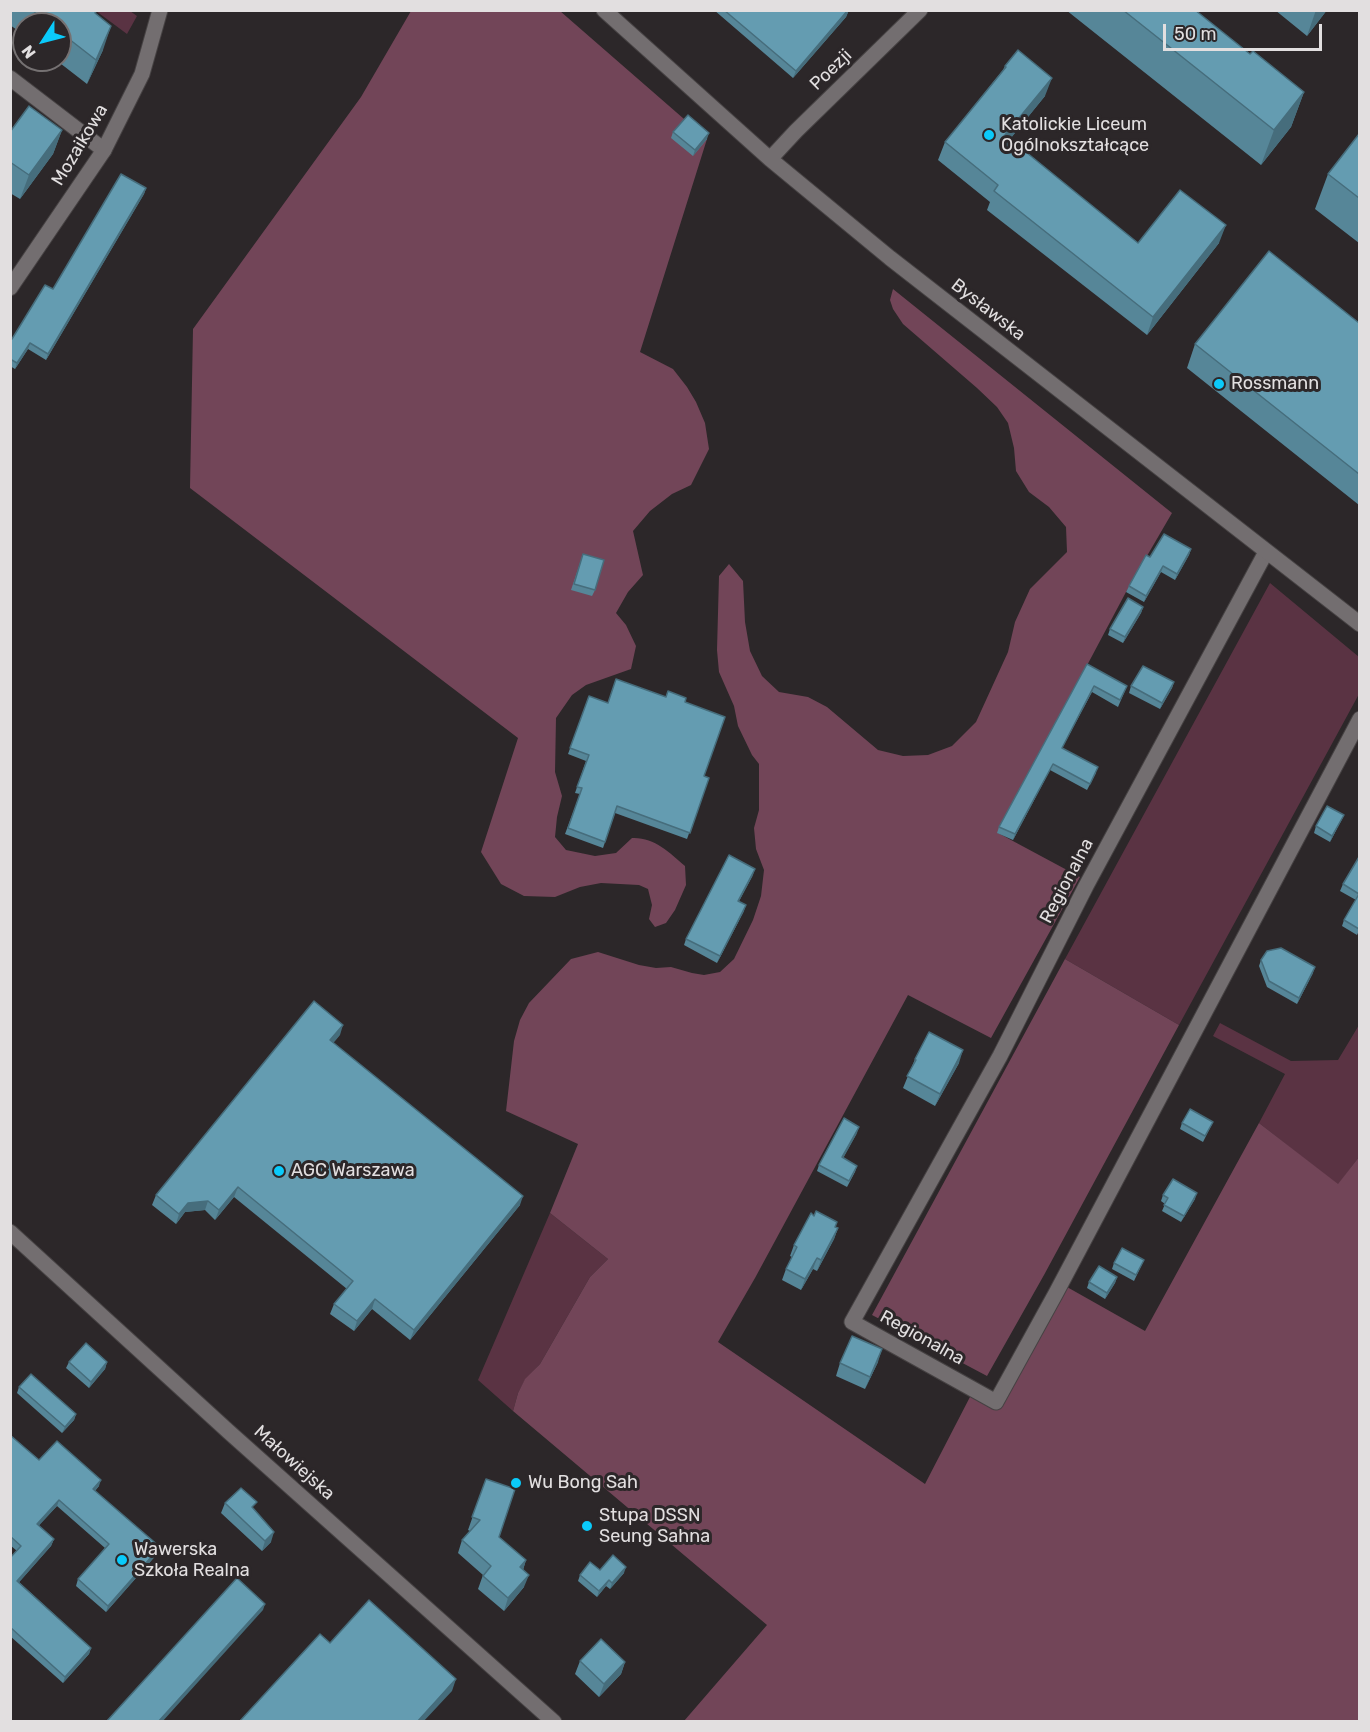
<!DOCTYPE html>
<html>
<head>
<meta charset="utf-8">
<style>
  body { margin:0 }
  #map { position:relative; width:1370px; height:1732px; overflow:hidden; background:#2c2729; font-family:Rubik,sans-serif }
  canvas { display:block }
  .frame { position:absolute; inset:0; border:12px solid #e2dfe0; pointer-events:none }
  .north { position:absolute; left:12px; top:12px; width:60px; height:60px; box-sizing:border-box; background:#2c2729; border:2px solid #757172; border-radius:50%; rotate:234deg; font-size:16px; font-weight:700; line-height:24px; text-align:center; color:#e2dfe0 }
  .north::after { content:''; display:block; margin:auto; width:21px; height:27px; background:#0acafa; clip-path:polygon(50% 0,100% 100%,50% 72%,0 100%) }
  .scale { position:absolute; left:1163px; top:24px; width:159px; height:27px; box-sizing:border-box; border:3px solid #e2dfe0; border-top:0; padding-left:8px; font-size:18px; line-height:21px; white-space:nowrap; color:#e2dfe0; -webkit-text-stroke:4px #2c2729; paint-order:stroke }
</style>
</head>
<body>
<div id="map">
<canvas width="1370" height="1732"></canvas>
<div class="frame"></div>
<div class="north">N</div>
<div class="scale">50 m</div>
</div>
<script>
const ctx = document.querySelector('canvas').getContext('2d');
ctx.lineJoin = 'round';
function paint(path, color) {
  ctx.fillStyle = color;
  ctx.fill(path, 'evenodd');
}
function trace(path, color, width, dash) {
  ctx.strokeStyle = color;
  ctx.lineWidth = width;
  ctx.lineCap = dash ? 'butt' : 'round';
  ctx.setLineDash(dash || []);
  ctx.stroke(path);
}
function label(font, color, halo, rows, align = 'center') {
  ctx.font = font + ' Rubik,sans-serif';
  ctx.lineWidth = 6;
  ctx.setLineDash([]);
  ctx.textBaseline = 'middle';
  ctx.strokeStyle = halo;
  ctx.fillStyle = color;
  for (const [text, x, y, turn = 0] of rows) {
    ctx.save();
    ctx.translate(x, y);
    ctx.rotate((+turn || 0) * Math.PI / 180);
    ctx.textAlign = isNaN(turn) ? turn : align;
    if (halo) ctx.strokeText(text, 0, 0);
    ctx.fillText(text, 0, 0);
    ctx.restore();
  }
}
paint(new Path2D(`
  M96,11H130L137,16L127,34Z
  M1270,583L1359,657V694L1179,1025L1065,959Z
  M1220,1023L1291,1061L1338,1060L1359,1025V1157L1338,1185L1259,1123L1285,1074L1213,1036Z
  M550,1213L608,1259L590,1277L540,1364L525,1380L518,1393L513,1411L478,1380Z`), '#5a3343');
paint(new Path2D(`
  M411,11H560L707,139L640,352L673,369L687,387L696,402L705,423L709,449L691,485L672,494L650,511L633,531L643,575L628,592L616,613L626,625L636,646L631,669L586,685L572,695L556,718L555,772L562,796L557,817L555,837L566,850L595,856L616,853L632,838C654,837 669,852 685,866L686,885L675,910L666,923L655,927L649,919L652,905L648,889L639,885L601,883L580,887L555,897L524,896L501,884L481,852L518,738L190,488L193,329L361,97Z
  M893,289L1172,513L1126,592L998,833L1080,877L991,1038L908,995L755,1278L718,1342L925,1484L971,1395L999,1409L1067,1287L1145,1331L1259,1123L1338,1184L1359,1157V1721H684L767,1625L513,1411L518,1393L525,1379L540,1364L590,1277L608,1259L550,1213L578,1144L506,1111L514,1041L520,1020L529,1003L571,959L598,952L639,965L656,968L671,967L692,973L704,975L720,972L734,959L753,920L761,896L764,870L756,849L754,828L759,810V764L752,755L738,726L734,706L719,672L717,650L719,576L729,564L743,581L745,622L750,651L762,676L779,692L808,697L827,707L878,750L903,756L928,755L952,746L976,722L1008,652L1015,622L1030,589L1067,552L1066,527L1049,507L1029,492L1016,471L1014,448L1008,423L997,407L977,388L903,324L893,309L890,300Z
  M1065,959L1179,1025L1044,1275L987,1376L872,1315Z`), '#724558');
const minor = new Path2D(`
  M10,78L104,150
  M1266,552L1086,886L1000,1056L852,1322L996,1402L1056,1293L1360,719
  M10,1232L229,1432L554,1722`);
const tertiary = new Path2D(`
  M604,10L770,159L890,258L1360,624
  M770,159L796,131L920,10
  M10,288L104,150L142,74L160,10`);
trace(minor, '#464243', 17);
trace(tertiary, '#464243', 17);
trace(minor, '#736e70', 15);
trace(tertiary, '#736e70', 15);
paint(new Path2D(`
  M10,10H97L95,14L103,50L87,84L56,60H60V24H24V35L10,25Z
  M714,10H849L846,17L793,78Z
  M1066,10H1195L1250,54L1304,92L1291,127L1261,165Z
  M1275,10H1327L1307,36Z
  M1005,66L1045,96L1010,139L1138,243H1219L1147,335L987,210L990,202L938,160L945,142L1003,70Z
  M62,130L53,154L20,199L10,193V132Z
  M673,132L707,139L693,156L671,138Z
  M1359,134V243L1315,209L1328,174Z
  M146,188L144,194L46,360L28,349L15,369L10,366V338L12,339L53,289Z
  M1359,323V505L1187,368L1195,344Z
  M1191,549L1189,555L1175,580L1161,572L1144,602L1126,592L1129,586L1150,557Z
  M583,554L595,590L592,596L571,590Z
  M1143,607L1141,613L1123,643L1108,635L1110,629Z
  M1087,664L1127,686L1118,707L1092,692L1062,748L1096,773L1087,790L1050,770L1013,840L997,833L999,827Z
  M1174,682L1172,688L1160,709L1129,693L1131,686Z
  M589,696L607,703L666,697L685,702L704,776L709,778L687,839L615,813L603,848L565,834L580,794L575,793L586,761L568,754Z
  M1344,815L1341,821L1330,842L1314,833L1316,826Z
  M1359,857V931L1357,935L1342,926L1344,920L1356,900L1340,891L1343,884Z
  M753,875L739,901L744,911L717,963L684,945L686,939Z
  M1261,960L1313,973L1297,1004L1267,987L1259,966Z
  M340,1035L333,1043L520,1205L410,1340L372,1309L354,1331L330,1314L334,1304L347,1289L234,1197L215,1220L205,1210L185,1212L176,1224L152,1205L156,1195Z
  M915,1059L959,1063L935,1106L903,1088Z
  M1213,1122L1203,1142L1180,1129L1182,1123Z
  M857,1133L843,1158L857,1166L855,1172L847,1187L817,1171L819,1165Z
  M1163,1195L1195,1199L1181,1222L1162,1211L1165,1204L1161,1201Z
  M814,1216L838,1228L834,1239L817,1271L813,1269L801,1290L782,1280L786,1269L792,1257L790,1256L794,1245Z
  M1144,1260L1134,1281L1112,1269L1114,1263Z
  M1117,1277L1115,1283L1105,1299L1087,1288L1089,1282Z
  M69,1362H107L105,1369L89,1388L66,1368Z
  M878,1362L865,1389L836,1376L840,1363Z
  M19,1387L76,1414L74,1420L62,1433L17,1393Z
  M10,1435L39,1460L99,1486L95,1491L160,1547L158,1553L106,1612L76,1586L78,1579L105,1548L57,1506L38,1526L54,1539L51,1546L19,1582L91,1648L89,1654L63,1683L10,1636V1558L17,1551L10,1545Z
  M486,1479L499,1537L526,1560L523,1570L524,1587L504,1611L478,1589L483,1575L458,1553L462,1540L470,1531L468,1530Z
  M225,1503L254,1510L271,1542L262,1551L221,1513Z
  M600,1570L624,1573L610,1589L606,1586L597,1597L578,1581L580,1575Z
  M580,1661L625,1662L621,1674L599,1697L575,1674Z`), '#568698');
paint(new Path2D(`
  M849,10L846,17L793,78L796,71Z
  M1316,10H1327L1307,36Z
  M111,26L103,50L87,84L96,60Z
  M1052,78L1045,96L998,154L1005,135Z
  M1304,92L1291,127L1261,165L1274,130Z
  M62,130L53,154L20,199L29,175Z
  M709,133L707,139L693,156L695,150Z
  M146,188L144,194L46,360L48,354Z
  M1226,225L1219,243L1147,335L1153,317Z
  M30,343L28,349L15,369L17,363Z
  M1191,549L1189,555L1175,580L1177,574Z
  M1163,566L1161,572L1144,602L1146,596Z
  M1143,607L1141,613L1123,643L1125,637Z
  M1174,682L1172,688L1160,709L1162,703Z
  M1094,686L1092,692L1059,754L1062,748Z
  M1053,764L1050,770L1013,840L1015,834Z
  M1344,815L1341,821L1330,842L1332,836Z
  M755,869L753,875L736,907L738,901Z
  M746,905L744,911L717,963L720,956Z
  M1315,967L1313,973L1297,1004L1299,998Z
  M343,1025L340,1035L327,1050L330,1040Z
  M963,1050L959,1063L935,1106L940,1094Z
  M859,1127L857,1133L840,1164L842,1157Z
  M238,1187L234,1197L215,1220L219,1210Z
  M1197,1193L1195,1199L1181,1222L1184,1216Z
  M523,1196L520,1205L410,1340L414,1330Z
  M208,1201L205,1210L185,1212L176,1224L179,1214L188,1203Z
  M838,1228L834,1239L817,1271L821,1260Z
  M817,1258L813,1269L801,1290L805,1279Z
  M1117,1277L1115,1283L1105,1299L1107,1293Z
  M375,1299L372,1309L354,1331L357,1321Z
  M882,1349L878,1362L865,1389L870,1377Z
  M107,1362L105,1369L89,1388L91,1382Z
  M76,1414L74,1420L62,1433L65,1427Z
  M101,1480L99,1486L91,1495L93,1489Z
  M59,1500L57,1506L34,1531L37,1524Z
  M274,1532L271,1542L262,1551L265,1541Z
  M54,1539L51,1546L15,1587L17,1581Z
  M160,1547L158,1553L106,1612L108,1606Z
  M526,1560L522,1573L520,1567Z
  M626,1567L624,1573L610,1589L612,1583Z
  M529,1575L524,1587L504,1611L508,1598Z
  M609,1580L606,1586L597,1597L599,1591Z
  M265,1604L263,1610L162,1722H158Z
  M91,1648L89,1654L63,1683L65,1677Z
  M625,1662L621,1674L599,1697L604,1684Z
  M456,1679L452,1691L423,1722H417Z`), '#466d7c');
const building = new Path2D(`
  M32,10H97L95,13L111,26L96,60L60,32V24H49Z
  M724,10H848L796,71Z
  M1123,10H1195L1250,54L1253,51L1304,92L1274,130Z
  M1018,50L1052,78L1005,135L1138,243L1180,190L1226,225L1153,317L994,191L998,185L945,142L1006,67L1005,66Z
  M29,106L62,130L29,175L10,162V132Z
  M688,115L709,133L695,150L673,132Z
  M1359,134V198L1328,174Z
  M121,174L146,188L48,354L30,343L17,363L10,359V338L12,339L45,285L53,289Z
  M1269,251L1359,323V474L1195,344Z
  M1164,534L1191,549L1177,574L1163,566L1146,596L1129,586L1146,555L1150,557Z
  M583,554L604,560L595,590L574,584Z
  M1128,598L1143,607L1125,637L1110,629Z
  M1087,664L1127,686L1120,700L1094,686L1062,748L1098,767L1090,784L1053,764L1015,834L999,827Z
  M1143,666L1174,682L1162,703L1131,686Z
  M616,679L666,697L668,691L686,698L685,702L725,717L704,776L709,778L690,833L617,806L605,842L568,828L582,788L577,787L589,755L570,748L589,696L608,703Z
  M1327,806L1344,815L1332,836L1316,826Z
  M729,855L755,869L738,901L746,905L720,956L686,939Z
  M1359,857V929L1344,920L1359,894L1343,884Z
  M1281,948L1315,967L1299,998L1269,981L1261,960L1267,951Z
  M314,1001L343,1025L330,1040L523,1196L414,1330L375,1299L357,1321L334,1304L353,1281L238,1187L219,1210L208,1201L188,1203L179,1214L156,1195Z
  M929,1032L963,1050L940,1094L907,1076L916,1060L915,1059Z
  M1190,1109L1213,1122L1205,1136L1182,1123Z
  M844,1118L859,1127L842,1157L857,1166L849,1181L819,1165Z
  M1173,1179L1197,1193L1184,1216L1164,1205L1168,1198L1163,1195Z
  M816,1211L837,1222L835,1227L838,1228L821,1260L817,1258L805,1279L786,1269L797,1247L794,1245L811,1213L814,1216Z
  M1122,1248L1144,1260L1136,1275L1114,1263Z
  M1099,1266L1117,1277L1107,1293L1089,1282Z
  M852,1336L882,1349L870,1377L840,1363Z
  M86,1343L107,1362L91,1382L69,1362Z
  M31,1374L76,1414L65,1427L19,1387Z
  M10,1435L39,1460L57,1441L101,1480L93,1489L160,1547L108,1606L78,1579L109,1544L59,1500L37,1524L54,1539L17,1581L91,1648L65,1677L10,1627V1558L21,1546L10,1536Z
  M486,1479L515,1489L499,1537L526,1560L520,1567L529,1575L508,1598L483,1576L491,1566L462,1540L480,1520L472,1517Z
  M241,1488L257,1502L252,1507L274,1532L265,1541L225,1503Z
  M613,1555L626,1567L612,1583L609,1580L599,1591L580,1575L590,1562L600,1570Z
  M237,1578L265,1604L158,1722H106Z
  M369,1600L456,1679L417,1722H239L320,1634L330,1643Z
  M601,1639L625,1662L604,1684L580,1661Z`);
paint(building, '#649cb1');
trace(building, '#466d7c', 1.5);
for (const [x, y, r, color] of [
  [989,135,6,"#0acafa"],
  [1219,384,6,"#0acafa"],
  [279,1171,6,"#0acafa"],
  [516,1483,6,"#0acafa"],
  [587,1526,6,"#0acafa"],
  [122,1560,6,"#0acafa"]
]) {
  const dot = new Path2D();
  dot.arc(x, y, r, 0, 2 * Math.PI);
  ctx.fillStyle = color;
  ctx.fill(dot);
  trace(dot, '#2c2729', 2);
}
label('18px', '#e2dfe0', '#2c2729', [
  ["Poezji",831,70,-44],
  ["Mozaikowa",80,145,-59],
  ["Bysławska",988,310,38],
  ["Regionalna",1067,881,-62],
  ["Regionalna",922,1338,29],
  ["Małowiejska",294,1463,42]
]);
label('18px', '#e2dfe0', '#2c2729', [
  ["Katolickie Liceum",1001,125],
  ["Ogólnokształcące",1001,146],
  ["Rossmann",1231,384],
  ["AGC Warszawa",291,1171],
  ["Wu Bong Sah",528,1483],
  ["Stupa DSSN",599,1516],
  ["Seung Sahna",599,1537],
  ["Wawerska",134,1550],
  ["Szkoła Realna",134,1571]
], 'left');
</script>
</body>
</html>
